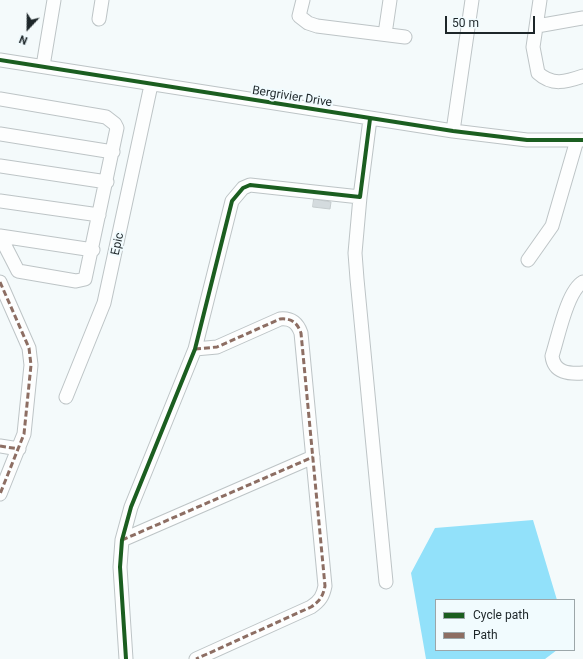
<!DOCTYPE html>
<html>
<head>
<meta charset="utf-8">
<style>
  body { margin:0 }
  #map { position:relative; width:583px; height:659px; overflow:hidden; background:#f4fafb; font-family:Roboto,sans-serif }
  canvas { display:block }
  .legend { position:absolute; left:435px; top:599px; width:140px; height:52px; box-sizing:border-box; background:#f1fbfe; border:1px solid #9ca6a9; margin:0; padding:5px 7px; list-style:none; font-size:12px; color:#1d2629 }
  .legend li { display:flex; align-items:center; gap:8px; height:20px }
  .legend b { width:20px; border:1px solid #9ca6a9 }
  .north { position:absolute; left:8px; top:8px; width:40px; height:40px; -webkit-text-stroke:3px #f1fbfe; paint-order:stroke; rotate:202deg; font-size:11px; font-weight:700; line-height:16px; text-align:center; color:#1d2629 }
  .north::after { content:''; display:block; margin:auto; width:14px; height:18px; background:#1d2629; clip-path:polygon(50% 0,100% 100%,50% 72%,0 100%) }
  .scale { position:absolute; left:445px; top:16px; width:90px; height:18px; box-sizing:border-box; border:2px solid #1d2629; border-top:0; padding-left:5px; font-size:12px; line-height:14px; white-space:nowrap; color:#1d2629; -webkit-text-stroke:3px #f1fbfe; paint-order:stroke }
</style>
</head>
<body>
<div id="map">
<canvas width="583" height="659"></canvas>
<ul class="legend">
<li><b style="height:5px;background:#1b5e20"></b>Cycle path</li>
<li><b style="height:5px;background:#8d6e63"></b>Path</li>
</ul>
<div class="north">N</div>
<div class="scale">50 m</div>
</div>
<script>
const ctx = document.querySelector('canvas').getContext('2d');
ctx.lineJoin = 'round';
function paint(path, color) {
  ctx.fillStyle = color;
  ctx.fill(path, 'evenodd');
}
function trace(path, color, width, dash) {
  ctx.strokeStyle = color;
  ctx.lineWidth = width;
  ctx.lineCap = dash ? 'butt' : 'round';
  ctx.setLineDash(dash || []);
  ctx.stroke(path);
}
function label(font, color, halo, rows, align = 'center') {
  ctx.font = font + ' Roboto,sans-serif';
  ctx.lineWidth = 4;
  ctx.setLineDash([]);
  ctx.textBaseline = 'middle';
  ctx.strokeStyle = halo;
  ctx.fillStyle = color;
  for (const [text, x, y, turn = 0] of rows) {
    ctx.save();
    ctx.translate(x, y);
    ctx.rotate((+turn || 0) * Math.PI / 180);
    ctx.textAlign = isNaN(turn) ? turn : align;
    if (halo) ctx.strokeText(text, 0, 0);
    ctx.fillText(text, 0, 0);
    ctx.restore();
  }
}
paint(new Path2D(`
  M533,520L557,600H436V650H557L545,659H426L411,573L435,528Z`), '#92e1fa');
const building = new Path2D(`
  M314,199L331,202L330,209L313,207Z`);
paint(building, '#d4dbde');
trace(building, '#c5ccce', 1);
const minor = new Path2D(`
  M303,0L299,16L308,23L317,26L405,37
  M540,0L533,47L538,73C552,86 566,82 583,76
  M99,19L102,0
  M537,26L583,18
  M385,34L390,0
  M0,60L453,131L527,140H583
  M43,66L54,0
  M0,99L106,117L115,124L117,128L85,279L76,281L18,271L0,236
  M453,131L472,0
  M0,134L113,152
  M0,166L107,182
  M360,197L355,253L357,279L386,582
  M0,201L99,215
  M0,236L93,250
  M528,260L552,226L577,140
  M0,282L29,348L31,365L24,434L0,494
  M583,282C567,291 558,338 552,356C554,373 569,374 583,373
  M195,349L217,347L280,319C291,318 297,322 301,333L325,586C323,596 320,601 311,607L196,659
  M66,397L104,303L151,85
  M0,446L19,449
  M122,540L313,457
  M126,659L120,567L122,540L131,507L195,349L232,201L243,188L250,185L360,197L370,119`);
trace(minor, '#bdc4c6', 15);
trace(minor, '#fdfefe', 13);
trace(new Path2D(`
  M0,282L29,348L31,365L24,434L0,494
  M195,349L217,347L280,319C291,318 297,322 301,333L325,586C323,596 320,601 311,607L196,659
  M0,446L19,449
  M122,540L313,457`), '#8d6e63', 3, [6, 3]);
trace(new Path2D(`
  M0,60L453,131L527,140H583
  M126,659L120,567L122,540L131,507L195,349L232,201L243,188L250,185L360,197L370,119`), '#1b5e20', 4);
label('12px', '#1d2629', '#f1fbfe', [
  ["Bergrivier Drive",292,97,9],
  ["Epic",118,244,-78]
]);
</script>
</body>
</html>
